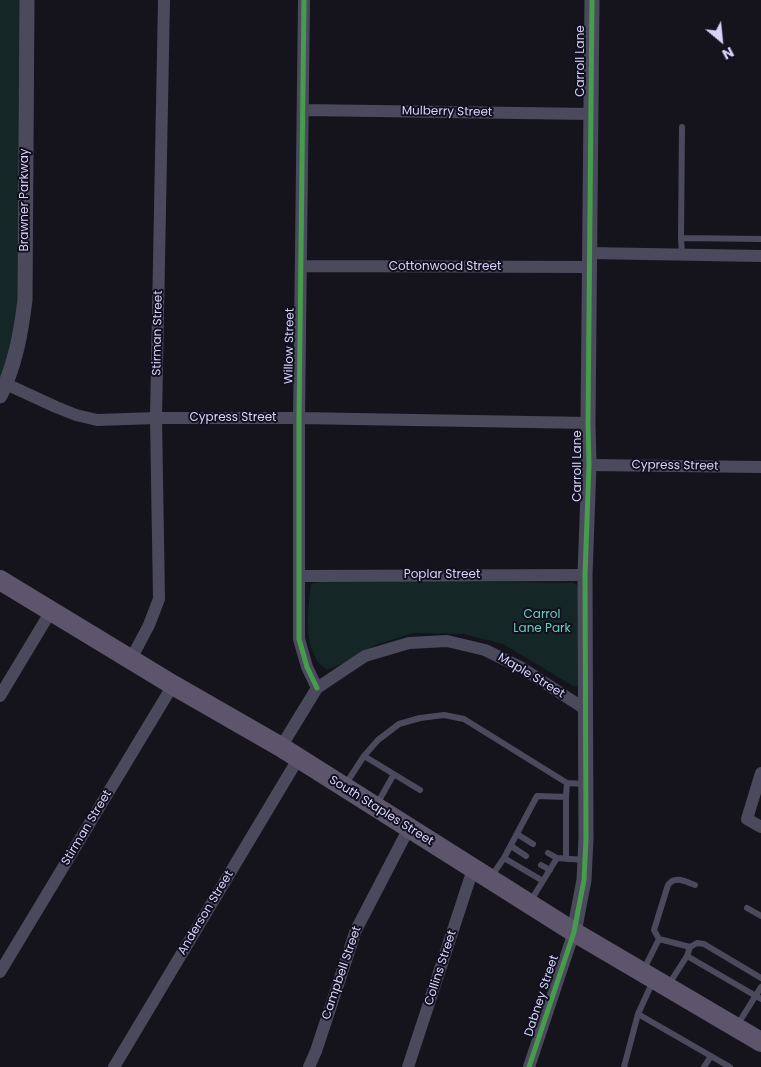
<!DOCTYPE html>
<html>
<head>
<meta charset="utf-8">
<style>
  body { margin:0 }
  #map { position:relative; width:761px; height:1067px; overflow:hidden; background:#15141c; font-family:Poppins,sans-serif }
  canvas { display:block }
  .north { position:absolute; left:696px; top:15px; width:50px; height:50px; -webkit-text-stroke:4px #121020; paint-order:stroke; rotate:152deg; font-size:14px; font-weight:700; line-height:20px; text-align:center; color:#d8d4f9 }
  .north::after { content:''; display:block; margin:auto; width:18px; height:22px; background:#d8d4f9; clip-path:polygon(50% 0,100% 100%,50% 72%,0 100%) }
</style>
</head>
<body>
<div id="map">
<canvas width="761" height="1067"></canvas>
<div class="north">N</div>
</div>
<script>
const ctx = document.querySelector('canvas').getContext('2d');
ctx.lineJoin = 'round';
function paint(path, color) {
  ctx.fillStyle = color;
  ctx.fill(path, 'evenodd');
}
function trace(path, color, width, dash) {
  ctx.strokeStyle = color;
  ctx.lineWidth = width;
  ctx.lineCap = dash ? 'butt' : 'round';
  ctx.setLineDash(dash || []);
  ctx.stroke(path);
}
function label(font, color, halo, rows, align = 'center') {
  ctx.font = font + ' Poppins,sans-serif';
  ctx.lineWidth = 4;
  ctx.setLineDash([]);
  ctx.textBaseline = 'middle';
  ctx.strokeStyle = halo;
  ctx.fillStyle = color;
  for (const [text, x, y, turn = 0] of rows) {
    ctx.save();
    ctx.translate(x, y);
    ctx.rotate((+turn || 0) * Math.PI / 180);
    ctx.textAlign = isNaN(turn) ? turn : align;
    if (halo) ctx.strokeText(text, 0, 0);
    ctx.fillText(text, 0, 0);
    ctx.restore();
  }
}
paint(new Path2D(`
  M0,0H22L20,281L15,331L0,381Z
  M323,580L573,583L579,586L580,683L576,686H573L503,644L463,634L414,633L375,645L346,662L327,670C324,667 320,665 318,662C303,639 308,609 311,584Z`), '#142626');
trace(new Path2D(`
  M681,238L761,239
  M682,255L681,238L682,127
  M364,756L420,790
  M345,785L364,756L378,740L399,724L420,718L444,715L464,719L567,783L586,784
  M377,804L394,774
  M517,834L533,844
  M511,846L526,856
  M548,853L557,858
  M504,858L543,881
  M566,859V797
  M541,865L550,870
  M491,877L504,858L537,796L566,797L567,783
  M530,902L557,858L585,860
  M747,908L761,916
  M659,939L654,930L668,885C675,875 686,882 695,885
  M687,956L761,999
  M643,971L659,939L690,947
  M669,984L687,956L690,947L697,943L704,944L761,978
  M638,1014L730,1067
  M738,1024L761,987
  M624,1067L638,1014L653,981
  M704,1067L711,1056`), '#4b4a5c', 6);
trace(new Path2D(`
  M304,0L299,418V639L307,667L317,688
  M303,110L591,114
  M589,253L761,256
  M301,266L589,267
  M6,384L56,407L76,415L97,420L156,418H299L588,423
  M589,465L761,467
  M299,576L585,575
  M131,659L149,625L159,599L156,418L164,0
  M0,696L51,611
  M281,747L317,688L365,656L409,643L447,641L485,650L522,668L585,709
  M761,773L747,819L761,827
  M0,972L173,685
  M114,1067L298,759
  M309,1067L316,1051L356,930L409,828
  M408,1067L473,869
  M529,1067L574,932`), '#4b4a5c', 12);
trace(new Path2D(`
  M0,396C15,366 21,333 25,300L27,0
  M574,932L584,880L586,839L585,575L589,465L588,423L592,0`), '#4b4a5c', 15);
trace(new Path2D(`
  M0,580L173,685L281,747L574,932L761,1042`), '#5c556c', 20);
trace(new Path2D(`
  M304,0L299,418V639L307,667L317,688
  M529,1067L574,932L584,880L586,839L585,575L589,465L588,423L592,0`), '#469c4c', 5);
label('12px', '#d8d4f9', '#121020', [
  ["Carroll Lane",581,61,-90],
  ["Mulberry Street",447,112,1],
  ["Brawner Parkway",25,200,-90],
  ["Cottonwood Street",445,267],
  ["Stirman Street",158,333,-89],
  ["Willow Street",290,346,-89],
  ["Cypress Street",233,418],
  ["Carroll Lane",578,466,-90],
  ["Cypress Street",675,466,1],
  ["Poplar Street",442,575],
  ["Maple Street",531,676,31],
  ["South Staples Street",381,811,32],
  ["Stirman Street",87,828,-59],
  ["Anderson Street",206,913,-59],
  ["Collins Street",441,968,-72],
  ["Campbell Street",342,973,-71],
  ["Dabney Street",542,996,-72]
]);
label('12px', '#6ad0b4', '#121020', [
  ["Carrol",542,615],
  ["Lane Park",542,629]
]);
</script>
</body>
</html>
